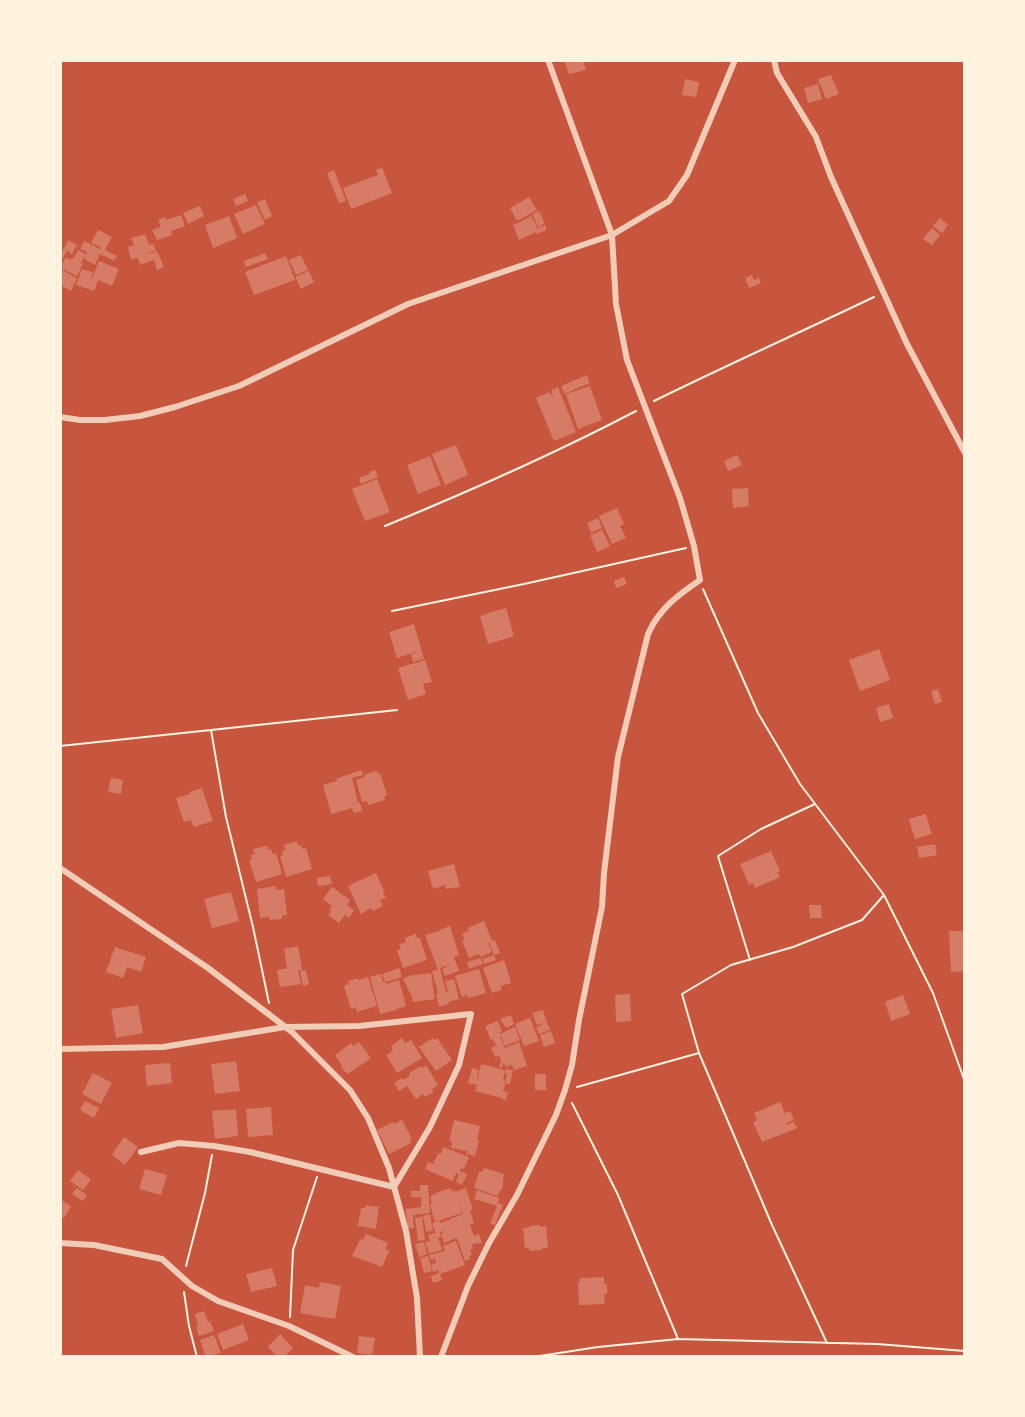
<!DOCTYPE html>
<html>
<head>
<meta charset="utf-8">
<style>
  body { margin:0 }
  #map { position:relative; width:1025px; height:1417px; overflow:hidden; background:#c8553d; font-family:"DejaVu Sans",sans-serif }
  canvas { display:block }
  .frame { position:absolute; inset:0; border:62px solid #fff3e0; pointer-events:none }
</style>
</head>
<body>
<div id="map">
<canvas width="1025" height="1417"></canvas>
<div class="frame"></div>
</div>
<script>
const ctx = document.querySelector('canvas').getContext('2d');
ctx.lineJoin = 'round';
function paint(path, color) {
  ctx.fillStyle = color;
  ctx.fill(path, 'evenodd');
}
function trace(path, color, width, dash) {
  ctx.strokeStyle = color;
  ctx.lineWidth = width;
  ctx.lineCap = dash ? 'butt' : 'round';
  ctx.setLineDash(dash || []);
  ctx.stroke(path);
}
paint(new Path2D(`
  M564,60H583L586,70L569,74Z
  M831,75L839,94L826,99L818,79Z
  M685,79L699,82L696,97L682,95Z
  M818,84L822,99L808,103L804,88Z
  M382,167L392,193L351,209L343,188L378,175L376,170Z
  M334,170L346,201L339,203L327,173Z
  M245,194L248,201L236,206L233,199Z
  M529,197L537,210L517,221L510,208Z
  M265,199L272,216L265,220L257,202Z
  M256,205L265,224L243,234L234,214Z
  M200,206L204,216L188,224L183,213Z
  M539,211L545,223L538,227L532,214Z
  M181,215L185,226L171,231L172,235L157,240L152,230L161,227L158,220L165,217L166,220Z
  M229,216L237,238L213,248L205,225Z
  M531,216L537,227L534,229L545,225L547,230L537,234L536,232L519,240L513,225L517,223L519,226L518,223Z
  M940,218L948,225L942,233L933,226Z
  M932,228L940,235L932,245L923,239Z
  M98,230L112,237L105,250L117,256L114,261L100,254L95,265L84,259L87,252L80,249L84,241L100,249L101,247L91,243Z
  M145,234L149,245L153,244L156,250L149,253V254L157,251L164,267L157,270L154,260L140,265L138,258L131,260L128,247L134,245L131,238Z
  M68,240L77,245L72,254L67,251L60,263V251L61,249L63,250Z
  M78,250L86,254L81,263L83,264L77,276L60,268L66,257L71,260L72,258L73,259Z
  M265,253L268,259L246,267L244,261Z
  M301,255L308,270L296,275L289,260Z
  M286,256L295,280L254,295L245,272Z
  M99,261L119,269L112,286L98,280L94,291L76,285L82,269L93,272L91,278H92Z
  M60,269L77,278L71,291L60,285Z
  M309,271L314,282L301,289L295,277Z
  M752,275L754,280L759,278L761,283L749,288L745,278Z
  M587,375L590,383L564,394L561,386Z
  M590,386L602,420L578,429L566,394Z
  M558,387L576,432L554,441L536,398L550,392L554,400L551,390Z
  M456,445L468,475L445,485L432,454Z
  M737,455L742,465L728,471L724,461Z
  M430,456L441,485L418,494L407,465Z
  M375,470L378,477L361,484L359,478L370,474L369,472Z
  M377,479L390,512L365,521L352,489Z
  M748,488L749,506L733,508L732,489Z
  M617,508L624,524L620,526L626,538L612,544L599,516Z
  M598,518L602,528L591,533L587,523Z
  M602,530L610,546L597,552L590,535Z
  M624,577L627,584L616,588L614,581Z
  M506,608L514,636L488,644L480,616L487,614V613Z
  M414,624L424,659L413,662L411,655L419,651L397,658L389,632Z
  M879,649L890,680L860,691L849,660Z
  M425,660L432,682L423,684L426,694L408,700L398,668Z
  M938,689L942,702L935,704L931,691Z
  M889,704L893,718L880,722L876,708Z
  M361,770L363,775L352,778L358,802L345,805L360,802L362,811L354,813L352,808L331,814L323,785L337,781L336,779Z
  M377,771L378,774L380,773L387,795L384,796L385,800L368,805L367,801L362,802L356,780L365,777L364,775Z
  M111,778L123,780L121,794L108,792Z
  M202,788L213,821L194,827L191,820L184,822L176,798L190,794L189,792Z
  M926,814L932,834L915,839L909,819Z
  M297,841L298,846L301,845L302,849L306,848L312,869L286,877L280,856L283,855L282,851L285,850L284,845Z
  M935,844L937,855L919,858L917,847Z
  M267,846L268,850L271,849L272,854L276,853L282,874L256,882L249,860L252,859L251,855L255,854L253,849Z
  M771,851L780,871L777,872L780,877L755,888L753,883L749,885L740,864Z
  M454,864L460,887L446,889L445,885L433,889L428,871Z
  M376,873L384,891L383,892L386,898L380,900L383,906L373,911L371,908L361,914L348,886Z
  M330,876L332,884L318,886L317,878Z
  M276,886V890L284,889L287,915L282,916V919L270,920L269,917L260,918L257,889Z
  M332,887L350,900L347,905L354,910L349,918L345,915L339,923L328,915L331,912L329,910L332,906L323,899Z
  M231,892L239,921L212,928L204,899Z
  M809,905H821L822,918H810Z
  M484,921L492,941L495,940L500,953L494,955L496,960L484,964L483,959L494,955L489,942L488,943L492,952L481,957L479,954L469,958L462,941L465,940L462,934L469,931L468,928Z
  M450,926L459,955L454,957L459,971L445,976L442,969L452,964L440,968L446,992H448L445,981L454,979L459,999L448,1002L449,1004L439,1007L436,994L438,993L432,971L438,970L425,935L439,931L441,934L439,930Z
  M949,931H965V971L951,972Z
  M416,934L417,938H420L427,960L403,968L397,950L401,949L399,944L406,942L405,938Z
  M298,946L302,970H298L301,984L280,987L277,970L287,968L284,949Z
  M115,947L146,957L141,972L127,967L123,978L106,972Z
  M481,958L483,964L469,969L467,962Z
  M504,960L511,983L501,986L502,990L492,993L483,968Z
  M399,968L402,977L386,982V984L399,980L406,1006L397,1009V1010L380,1014L370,977L381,974L383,982H385L382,974Z
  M479,969L486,993L468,998L467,995L462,997L455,976Z
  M306,970L309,984L303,986L300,971Z
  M431,973L435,999L413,1002L412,997L403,979L408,976Z
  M368,977L377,1006L357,1012L356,1007L351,1009L344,986L349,984L348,981L358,978L359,980Z
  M630,994L631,1021L616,1022L615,995Z
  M903,995L910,1014L891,1021L885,1002Z
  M138,1005L143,1033L116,1038L111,1009Z
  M543,1010L547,1022L537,1025L532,1013Z
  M511,1015L514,1024L506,1028L500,1019Z
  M530,1018L539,1041L524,1046L515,1024Z
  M498,1021L502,1032H499L500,1034L515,1027L520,1040L505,1046L501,1036H500L505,1048L519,1042L527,1066L514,1070L512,1065L506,1067L504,1062L502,1068L499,1067L500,1063H502L499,1055L495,1057L491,1048L495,1046L498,1051L493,1039L491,1040L485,1026Z
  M547,1022L550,1030L539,1034L536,1027Z
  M551,1031L555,1043L544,1047L540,1035Z
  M402,1038L405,1043L411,1040L422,1058L397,1073L386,1055L393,1051L391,1046Z
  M433,1038L434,1040L437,1038L452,1060L436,1071L419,1047Z
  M359,1042L371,1058L348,1074L346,1071L345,1072L341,1067L342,1066L335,1055L351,1043L353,1046Z
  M236,1061L240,1091L215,1094L211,1064Z
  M170,1063L172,1083L147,1086L145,1065Z
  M481,1064L505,1070L503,1080H505L504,1083H505L507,1074L505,1073L506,1069L513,1070L510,1084H505L503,1091L508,1092L506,1100L502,1099V1098L475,1091L477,1085L468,1083L472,1068L479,1070L477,1078H478Z
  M426,1065L438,1085L432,1089L434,1092L425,1097L423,1094L416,1099L407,1086L399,1091L394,1083L402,1078L403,1080L410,1076L409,1073L421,1066L422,1068Z
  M93,1073L112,1083L101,1104L82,1094Z
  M535,1074H546V1090H535Z
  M85,1101L99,1108L94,1118L80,1110Z
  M780,1102L785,1113L790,1111L794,1120L785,1124L786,1125L794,1122L797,1128L762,1142L753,1122L757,1120L754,1113Z
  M271,1107L273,1135L248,1137L246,1109Z
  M236,1109L238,1136L215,1139L212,1111Z
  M402,1120L412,1139L409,1140L411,1143L389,1154L377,1130L393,1122L394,1124Z
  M454,1120L480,1126L477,1139L479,1140L475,1156L466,1154L467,1151L451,1148L452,1141H449Z
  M124,1137L138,1147L125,1165L112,1155Z
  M443,1147L469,1157L464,1169L461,1168L460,1171L467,1174L462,1185L456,1182L459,1174L456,1173L453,1181L425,1169L428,1162L433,1164L438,1153L441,1154Z
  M484,1168L504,1174L502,1190H500L498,1196L474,1188L479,1172H482Z
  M145,1169L167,1175L161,1195L139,1189Z
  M78,1170L91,1180L83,1190L70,1181Z
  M420,1185H428L430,1213L413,1215L414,1228H408L405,1209L421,1207V1197H411V1191H420Z
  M77,1188L87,1195L83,1201L72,1194Z
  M450,1188L451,1191L455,1190V1192L466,1188L473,1210L470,1211L474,1223L470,1225L474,1236L479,1234L482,1243L472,1244L473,1249L470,1250L472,1255L469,1256L470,1259L465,1261L457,1238L444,1243L441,1233L444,1232V1231L440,1232L441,1237L438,1238L442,1250L429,1254L425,1242L430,1241L428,1235L434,1233L436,1234L432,1223L440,1221L441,1223L463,1214L460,1203L462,1213L435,1222L430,1205L432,1204L430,1196L436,1194V1193Z
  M477,1190L499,1198L498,1203L503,1205L495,1225L490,1223L497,1206L474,1199Z
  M60,1199L71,1206L64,1218L60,1216Z
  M366,1205L379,1207L376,1229L358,1226L361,1208H365Z
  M430,1214L433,1231L426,1232L423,1216Z
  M422,1217L425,1240L418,1241L415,1218Z
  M540,1225V1227L546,1226L548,1248H542V1250L529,1251V1248H525L523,1228L530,1227V1226Z
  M366,1234L388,1243L385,1249L389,1251L382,1267L352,1256L360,1239L363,1240Z
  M456,1241L465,1265L440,1274L442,1280L433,1283L431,1276L439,1273L438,1270L433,1272L431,1265L436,1263L435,1259L431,1260L429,1255L445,1251L443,1246Z
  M424,1242L427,1254L419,1257L415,1244Z
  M428,1256L432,1271L424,1273L420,1258Z
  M272,1268L277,1286L251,1292L246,1274Z
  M604,1277V1284H607V1294H604L605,1304L579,1305L578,1282H580V1278Z
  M320,1282L341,1286L335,1319L300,1313L305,1285L319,1288Z
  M204,1311L208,1322L210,1321L214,1331L199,1336L196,1326L198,1325L195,1314Z
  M243,1324L249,1340L223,1350L217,1334Z
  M280,1334L293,1348L284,1357H278L268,1347Z
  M214,1335L221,1353L206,1357L200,1340Z
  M359,1336L375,1338L372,1355L357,1353Z`), '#d67c66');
trace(new Path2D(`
  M654,401C727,365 801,332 874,297
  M385,526C470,491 554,454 636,411
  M703,589L758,713L800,784L884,895L933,993L965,1082
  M392,611L524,584L686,548
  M60,746L211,730
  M750,960L718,856L761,829L815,804
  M269,1003L253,927L226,817L211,730L397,710
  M577,1087L699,1053
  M572,1103L618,1195L678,1339
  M186,1266L205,1193L212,1155
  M184,1292L189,1326L197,1357
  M290,1317L293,1250L317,1177
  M827,1343L772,1225L699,1053L682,994L731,965L793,947L862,920L884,895
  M533,1357L598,1347L678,1339L877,1344L965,1351`), '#fff3e0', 2);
trace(new Path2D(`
  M774,60L777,73L816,137L831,177L907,344L965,453
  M60,417L80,420H105L140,416L175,407L239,386L408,304L612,235L669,201L687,175L735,60
  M60,868L208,968L292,1032L350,1090L368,1118L389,1168L406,1231L417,1298L420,1357
  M60,1049L163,1047L285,1027L359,1026L471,1014L459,1065L430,1127L394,1187L250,1152L214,1146L179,1143L141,1152
  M60,1243L94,1245L162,1259L192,1286L218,1301L289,1326L353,1357
  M441,1357L468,1286L489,1243L517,1195L556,1115L565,1090L572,1065L579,1020L602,907L604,873L618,757L648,634C659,609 678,595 700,580L694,546L680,498L627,360L616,304L612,235L548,60`), '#f1ccb7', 6);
</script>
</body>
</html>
